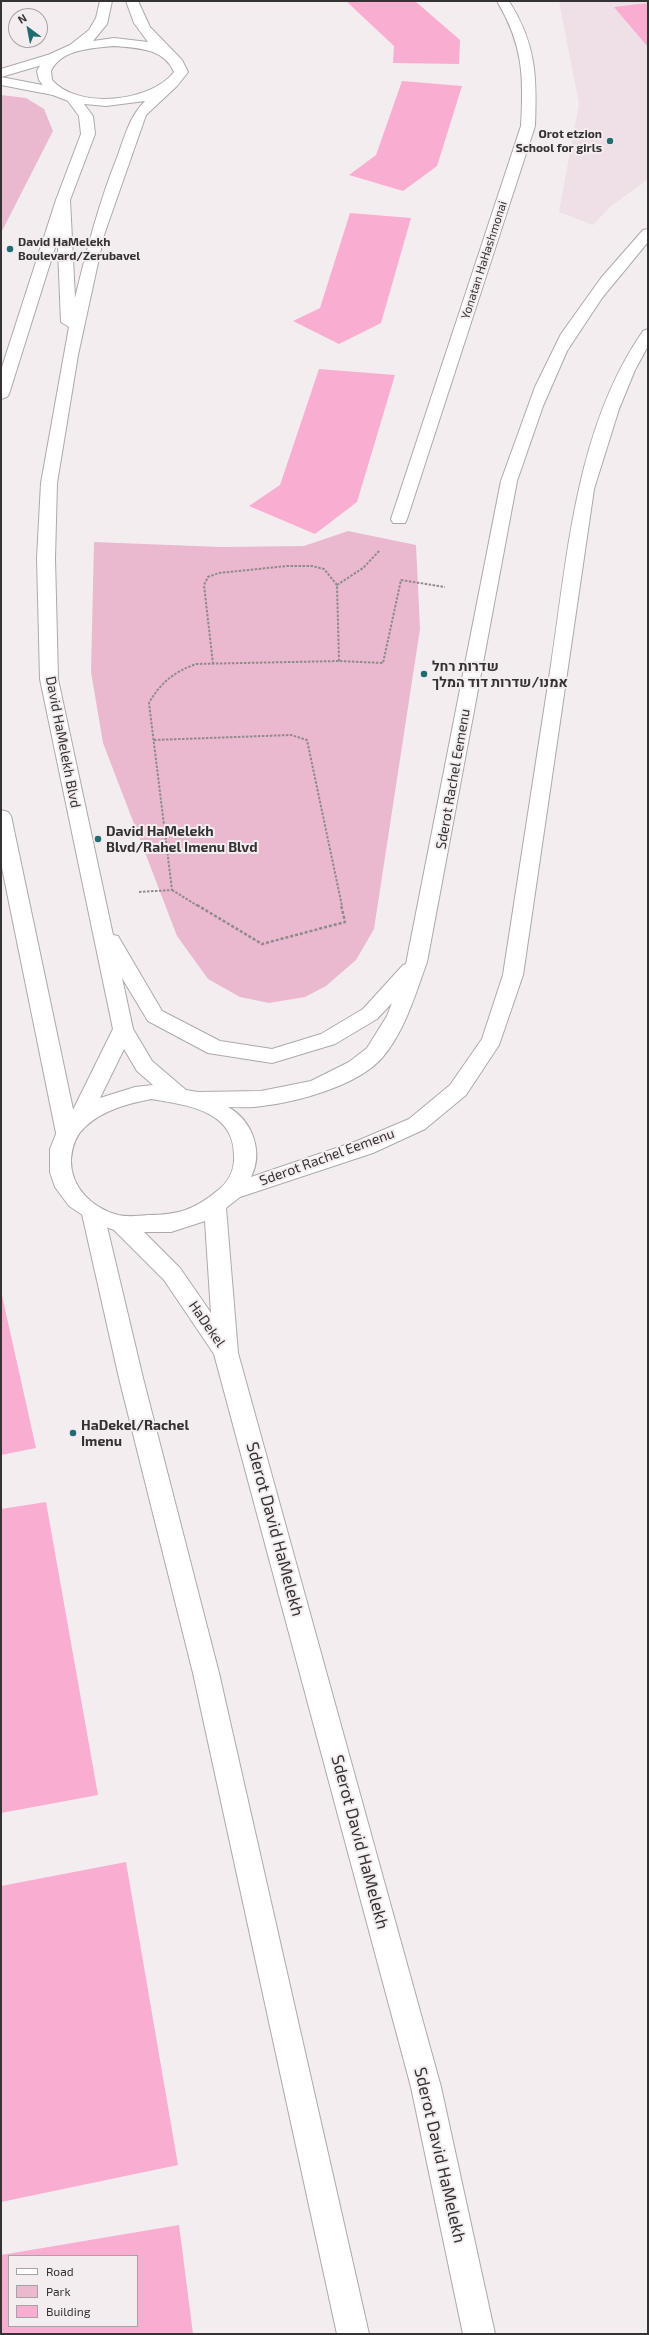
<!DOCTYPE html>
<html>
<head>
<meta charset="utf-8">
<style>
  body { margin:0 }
  #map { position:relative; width:649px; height:2335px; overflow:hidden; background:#f4edf0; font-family:"Exo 2",sans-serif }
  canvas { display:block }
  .frame { position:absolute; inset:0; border:2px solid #343233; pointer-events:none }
  .legend { position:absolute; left:8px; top:2255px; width:130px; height:72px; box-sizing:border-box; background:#f4edf0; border:1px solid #a7a2a4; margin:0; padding:5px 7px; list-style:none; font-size:12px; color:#343233 }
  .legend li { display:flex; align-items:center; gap:8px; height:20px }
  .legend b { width:20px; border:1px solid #a7a2a4 }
  .north { position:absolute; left:8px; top:8px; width:40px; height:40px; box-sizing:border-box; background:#f4edf0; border:1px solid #a7a2a4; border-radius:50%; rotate:328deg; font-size:11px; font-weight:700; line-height:16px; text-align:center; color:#343233 }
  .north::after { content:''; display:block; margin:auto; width:14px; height:18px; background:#206c70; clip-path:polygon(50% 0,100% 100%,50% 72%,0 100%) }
</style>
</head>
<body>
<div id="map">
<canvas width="649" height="2335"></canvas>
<div class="frame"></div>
<ul class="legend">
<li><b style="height:5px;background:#fff"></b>Road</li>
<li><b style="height:11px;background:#eab9cf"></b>Park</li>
<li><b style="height:11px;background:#f9add0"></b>Building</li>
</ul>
<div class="north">N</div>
</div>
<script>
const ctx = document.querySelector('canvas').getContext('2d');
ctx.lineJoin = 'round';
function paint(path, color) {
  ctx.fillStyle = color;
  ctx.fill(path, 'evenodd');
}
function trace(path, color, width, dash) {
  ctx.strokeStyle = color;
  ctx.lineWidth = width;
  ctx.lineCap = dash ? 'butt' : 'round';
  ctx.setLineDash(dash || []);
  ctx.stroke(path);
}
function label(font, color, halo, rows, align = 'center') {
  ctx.font = font + ' "Exo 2",Heebo,sans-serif';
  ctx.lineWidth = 4;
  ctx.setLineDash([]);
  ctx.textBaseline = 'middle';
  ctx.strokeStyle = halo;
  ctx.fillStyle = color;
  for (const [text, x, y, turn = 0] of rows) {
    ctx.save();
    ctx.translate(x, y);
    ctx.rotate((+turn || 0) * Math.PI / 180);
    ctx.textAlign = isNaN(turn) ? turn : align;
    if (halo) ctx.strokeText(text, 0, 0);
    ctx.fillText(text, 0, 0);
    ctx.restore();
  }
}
paint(new Path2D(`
  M559,1H648V179L610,207L593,225L559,212L579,104Z`), '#efdfe6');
paint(new Path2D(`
  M1,95L26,98L44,109L53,131L2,231Z
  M348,531L416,545L420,629L374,929L356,960L326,986L305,997L269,1003L240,997L208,979L177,936L103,743L91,672L94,542L221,547L304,546Z`), '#eab9cf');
paint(new Path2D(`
  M346,1H415L460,40L459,64L393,63L394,46Z
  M648,3V47L614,7Z
  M402,81L462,86L437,166L403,191L349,175L376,155Z
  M350,213L411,218L381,323L339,344L293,321L320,308Z
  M319,369L395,375L357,502L315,534L249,506L280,485Z
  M1,1291L36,1448L1,1455Z
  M46,1502L98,1795L1,1813V1509Z
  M126,1862L178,2165L1,2202V1886Z
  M179,2225L193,2334H1V2255ZM9,2256H137V2326H9Z`), '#f9add0');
const service = new Path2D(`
  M63,196L70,200L9,394L7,397L1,399V370L56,200Z
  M1,810L8,812L11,816L78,1133L75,1138L67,1141L59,1138L56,1133L1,863Z
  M93,1206L101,1208L104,1214L143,1378L219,1673L369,2334H337L193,1673L119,1378L82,1214L85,1208Z`);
const minor = new Path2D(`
  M497,1H509C536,44 537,76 535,126L407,519L405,523H393L391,519L521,126C524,76 523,45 497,1Z
  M54,53L61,57L59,60L1,77V69Z
  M1,77L58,88L65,92L58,96L1,85Z`);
const tertiary = new Path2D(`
  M100,1H112L107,24L93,41L114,38L148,42L134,23L126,1H138L150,27L182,60L188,72L177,86L146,115L104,235L78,355L57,483L55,558L58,679L113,935L118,936L162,1011L220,1041L272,1049L321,1034L363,1009L403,965L406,964L501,481L535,387L561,334L601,278L643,230L648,229V242L602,298L567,351L543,406L517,481L427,962C415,995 405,1031 382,1058C357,1086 297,1102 262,1106C251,1108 239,1107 228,1107C252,1120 264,1152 251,1177L357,1141L409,1119L450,1085L482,1039L503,975C519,872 535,768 551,665C568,553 576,428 643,331L648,329V346L635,370L619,409L594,489L523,975L499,1045L466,1095L425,1129L373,1153L240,1197L226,1208L238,1353L441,2087L495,2334H463L411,2087L214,1354L164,1280L114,1230L93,1222L69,1206L55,1187L50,1172V1149L56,1134L70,1116L113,1029L40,679L37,558L41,483L69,327L61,322L56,200L81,134L79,116L68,101L53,95L45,88L39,80L37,71L43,60L50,54L70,45L89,30L96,18ZM114,46C137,48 164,48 174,72C151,102 78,110 52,80L51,71C61,49 93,48 114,46ZM145,101C130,116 125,135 118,155C99,202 87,249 75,298L70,200L95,134L93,116L84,104L106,106ZM122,978L148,1021L208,1053L272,1063L335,1044L377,1019L392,1003L387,1016L367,1048L349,1062L311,1081L261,1091L198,1092L186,1090L152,1061L133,1029ZM124,1049L137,1071L153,1085L135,1087L100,1098ZM151,1099C186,1105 234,1110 234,1155C235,1169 229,1182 217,1191C194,1210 177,1215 148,1215C138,1216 127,1217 118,1215C92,1208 70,1187 71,1159C72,1147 75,1136 85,1127C103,1110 127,1104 151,1099ZM205,1221L211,1313L180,1268L144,1232H171Z`);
trace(service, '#afa8ab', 2);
trace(minor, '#afa8ab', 2);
trace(tertiary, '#afa8ab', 2);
trace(new Path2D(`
  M337,585L363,568L380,550
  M213,664L204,585L208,577L219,573L287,566H312L324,569L337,585L339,661
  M154,740L291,735L307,740L342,906
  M172,890L198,906
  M139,892L172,890L149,703C160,683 174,672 196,664L339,661L383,663L401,580L445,587`), '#8f8b8d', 2, [2.5, 1.5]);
trace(new Path2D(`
  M197,905L262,944L345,922L341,905`), '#8f8b8d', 2.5, [3, 2]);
paint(service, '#fff');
paint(minor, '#fff');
paint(tertiary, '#fff');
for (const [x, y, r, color] of [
  [610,141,4,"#206c70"],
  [10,249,4,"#206c70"],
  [424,674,4,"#206c70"],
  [98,839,4,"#206c70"],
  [73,1433,4,"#206c70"]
]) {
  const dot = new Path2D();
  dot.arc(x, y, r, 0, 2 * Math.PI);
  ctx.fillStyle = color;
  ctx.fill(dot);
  trace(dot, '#f4edf0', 1.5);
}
label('bold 12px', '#343233', '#f4edf0', [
  ["Orot etzion",602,134],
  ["School for girls",602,148],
  ["David HaMelekh",18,242,"left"],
  ["Boulevard/Zerubavel",18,256,"left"]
], 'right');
label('12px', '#343233', '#f4edf0', [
  ["Yonatan HaHashmonai",484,260,-72]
]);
label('bold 14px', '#343233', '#f4edf0', [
  ["שדרות רחל",432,666],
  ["אמנו/שדרות דוד המלך",432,682],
  ["David HaMelekh",106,831],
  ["Blvd/Rahel Imenu Blvd",106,847],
  ["HaDekel/Rachel",81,1425],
  ["Imenu",81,1441]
], 'left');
label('14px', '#343233', '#f4edf0', [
  ["David HaMelekh Blvd",63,742,79],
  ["Sderot Rachel Eemenu",453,779,-80],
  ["Sderot Rachel Eemenu",327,1157,-20],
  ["HaDekel",207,1324,55]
]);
label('17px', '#343233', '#f4edf0', [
  ["Sderot David HaMelekh",275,1529,75],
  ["Sderot David HaMelekh",360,1842,75],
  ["Sderot David HaMelekh",440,2155,77]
]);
</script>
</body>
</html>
